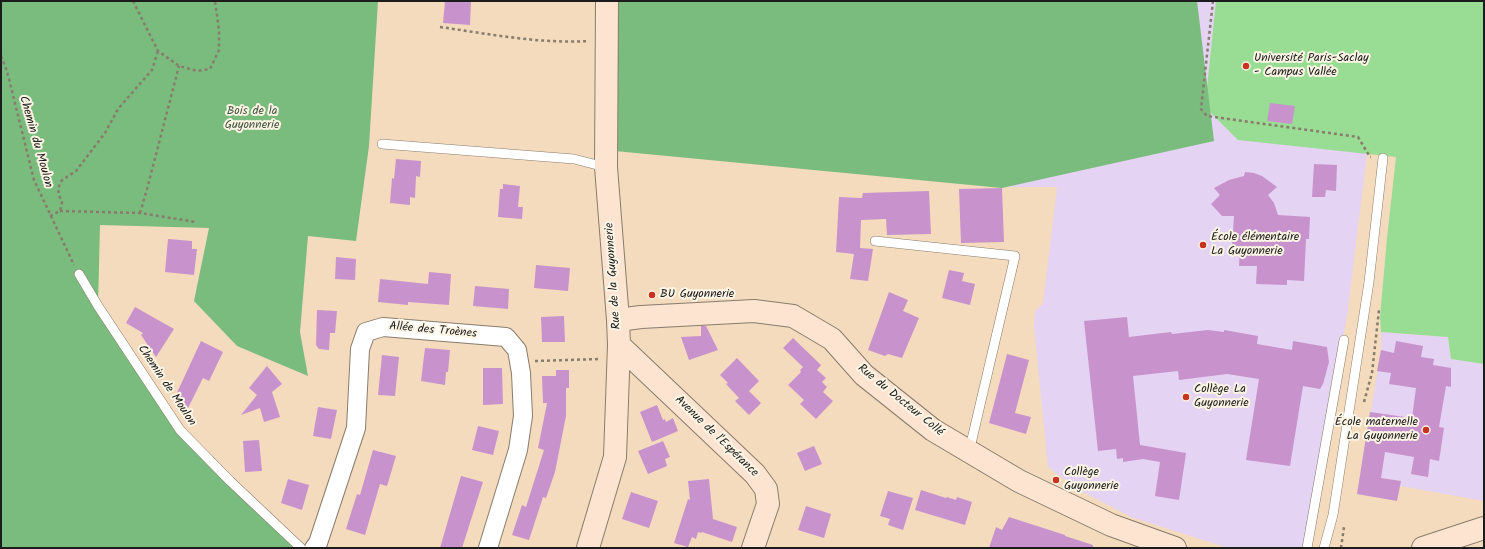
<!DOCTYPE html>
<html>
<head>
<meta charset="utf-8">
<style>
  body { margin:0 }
  #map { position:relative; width:1485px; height:549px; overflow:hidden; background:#f4dbbd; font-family:Kalam,sans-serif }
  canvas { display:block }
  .frame { position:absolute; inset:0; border:2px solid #1c1c1c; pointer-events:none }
</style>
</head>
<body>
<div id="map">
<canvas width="1485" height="549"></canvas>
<div class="frame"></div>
</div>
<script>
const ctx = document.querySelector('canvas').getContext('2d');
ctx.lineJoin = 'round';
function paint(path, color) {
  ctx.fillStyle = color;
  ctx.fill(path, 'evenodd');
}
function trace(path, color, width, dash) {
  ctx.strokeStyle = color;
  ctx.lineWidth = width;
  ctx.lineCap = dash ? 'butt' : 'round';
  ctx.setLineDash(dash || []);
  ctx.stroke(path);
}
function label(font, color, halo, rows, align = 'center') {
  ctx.font = font + ' Kalam,sans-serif';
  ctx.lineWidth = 4;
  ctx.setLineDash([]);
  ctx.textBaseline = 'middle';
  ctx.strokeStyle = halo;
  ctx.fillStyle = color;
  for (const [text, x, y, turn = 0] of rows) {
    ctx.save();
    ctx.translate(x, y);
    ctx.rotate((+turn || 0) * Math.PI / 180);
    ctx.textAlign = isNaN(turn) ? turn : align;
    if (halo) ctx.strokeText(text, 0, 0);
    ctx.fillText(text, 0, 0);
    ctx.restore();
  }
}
paint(new Path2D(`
  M1011,1H1484L1367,154L1347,317L1302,548H1228L1131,517L1079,490L1048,467L1034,327L1035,311L1043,304L1057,187H1005Z
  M1381,332L1448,337L1451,359L1484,364V501L1400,486V481L1381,478L1362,467L1381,350Z`), '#e4d3f2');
paint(new Path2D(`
  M1216,1H1484V364L1451,359L1448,337L1381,332L1380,317L1387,238L1396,157L1238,140L1205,107Z`), '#99dd95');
paint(new Path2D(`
  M1,1H378L369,146L356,241L308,236L300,332L308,376L237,346L194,301L209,228L100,225L98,306L180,430L296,548H1Z
  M617,1H1197L1214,141L1002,188L615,151Z`), '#7abc7e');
paint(new Path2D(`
  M445,1H471L470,25L443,23Z
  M1270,103L1295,106L1292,124L1267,121Z
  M396,159L421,161L420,177L416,176L415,198L410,197V205L390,203L392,178L394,179Z
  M1314,164L1337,165L1336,191L1326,190L1325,197H1312Z
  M1245,172L1254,173L1262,176L1277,187L1268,195L1274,203L1278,215L1310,217L1309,239H1306L1304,281L1287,280V285L1256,284L1257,266H1239L1240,248H1232L1234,216H1222L1211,204L1220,195L1214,188L1229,180L1244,176Z
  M503,184L520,186L518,207H523L522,219L498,217L500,189H503Z
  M1002,188L1004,242L961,243L959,189Z
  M929,191L931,234L887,235L886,219L861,220L860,248L873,249L868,281L850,279L854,254L836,252L839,197L862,198L863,193Z
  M168,239L192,241V249H197L194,275L165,272Z
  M336,257L356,259L355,280L335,279Z
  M536,265L570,268L568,291L534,288Z
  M949,270L964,273L962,281L975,284L970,305L942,298Z
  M429,272L451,274L449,305L408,302V305L378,302L380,279L428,284Z
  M475,286L509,289L508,309L473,306Z
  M889,292L908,300L903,311L919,318L902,358L888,354L885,356L868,350Z
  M135,307L174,329L156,357L141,335L143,333L126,323Z
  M317,310L337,311L335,333H330L329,350L319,349L316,345Z
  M564,316L565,342H542L541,317Z
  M1127,317L1129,337L1171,332L1172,334L1208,330L1224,332V330L1258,336L1257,344L1292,350L1293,341L1327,347L1329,362L1323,384L1320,389L1303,386L1290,466L1246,460L1259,379L1227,374L1179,380L1178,371L1133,376L1140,445L1186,453L1179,500L1155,496L1160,462L1143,459L1123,462V458L1117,459L1116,449L1098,451L1084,321Z
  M701,326H706L718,350L689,360L681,337L701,336Z
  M793,338L821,365L817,370L826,378L822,382L827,387L823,392L833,401L816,419L800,404L804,400L788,385L801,372L800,370L803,367L783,348Z
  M201,341L223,352L209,381L203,378L187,410L174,399Z
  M1396,341L1423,346L1421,357L1434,359L1433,365L1451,368V387L1446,386L1439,427L1444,428L1439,461L1430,459L1428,477L1411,474L1414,457L1385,452L1381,478L1401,481L1397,501L1357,494L1370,412L1412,418L1416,388L1389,384L1391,373L1377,371L1381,350L1394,353Z
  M425,348L450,350L448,372H446L445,385L421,381Z
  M1007,354L1029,360L1015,413L1031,417L1026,434L989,423Z
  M382,355L399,357L395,396L378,395Z
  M737,358L759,381L749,391L761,403L749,415L735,401L739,398L726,384L728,383L720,375Z
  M267,366L282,384L272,392L280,417L264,422L260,408L241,415L257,395L249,388Z
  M483,368H502L503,404L483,405Z
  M556,370H569V388H566V416L555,472L546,498L543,497L529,540L512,535L522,505L526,507L544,450L538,448L547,403H543L542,376H556Z
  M657,405L663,420L665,419L666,422L673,418L678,431L652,442L640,412Z
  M318,407L337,410L331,439L313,436Z
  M478,426L499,431L493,455L472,450Z
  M259,440L262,471L245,472L243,441Z
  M663,441L670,457L665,459L667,466L648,474L638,451Z
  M814,446L822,464L805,471L797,453Z
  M373,450L396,456L387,486L380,484L365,535L346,529L357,494L360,495Z
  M461,476L483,482L462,548H440Z
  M288,479L309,485L302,510L281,503Z
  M709,479L713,519L737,527L732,542L702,532L701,533L698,532L696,539L692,537L688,547L674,543L688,499L690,500L688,481Z
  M921,490L946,498L947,497L956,500L957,497L972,502L965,525L915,510Z
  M888,491L913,498L903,530L888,525L890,519L880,516Z
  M631,492L658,501L649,528L622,519Z
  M806,506L831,514L824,538L798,530Z
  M1009,517L1065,535V536L1093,545V548H989L996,527L1002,530Z`), '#c892cd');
const lane = new Path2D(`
  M382,144L574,159L605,167
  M875,241L1015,256L969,452
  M79,274L98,306L180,430L230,481L301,548
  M1307,548L1344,340
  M1324,548L1333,515L1369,282L1383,158`);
const street = new Path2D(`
  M314,548L318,543L356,428L360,349L366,332L383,327L506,337L517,350L521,373L523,416L518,450L488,548`);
const secondary = new Path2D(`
  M618,320L641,317L754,311L793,316L832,339L864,375L933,430L1019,481L1111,525L1175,548
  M619,345L755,474L766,489L768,504L753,548
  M588,548L615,457L619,345L618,320L606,167L607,1
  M1423,548L1484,528`);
trace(lane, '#887c6c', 10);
trace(street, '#887c6c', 20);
trace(secondary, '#887c6c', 24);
trace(new Path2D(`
  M133,1L158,51L179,66L197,71L210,69L219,50V30L215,1
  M1213,1L1201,109L1207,116L1358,137L1370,157H1371
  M440,27C489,34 540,44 589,41
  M1,56L7,71L34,180L74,265
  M60,211L140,213L196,222
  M140,213L147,189L179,66
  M50,216L60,211L62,203L59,195L58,188L62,180L76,171L105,133L118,109L152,70L158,51
  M535,361L600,359
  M1364,402L1372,373L1379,310
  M1341,548L1344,527`), '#887c6c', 2.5, [3, 3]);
trace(lane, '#fff', 9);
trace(street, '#fff', 18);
trace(secondary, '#fde4d1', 22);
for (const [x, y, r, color] of [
  [1246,66,4,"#c8321e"],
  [1203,245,4,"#c8321e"],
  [652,295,4,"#c8321e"],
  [1186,397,4,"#c8321e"],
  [1426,430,4,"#c8321e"],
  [1056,480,4,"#c8321e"]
]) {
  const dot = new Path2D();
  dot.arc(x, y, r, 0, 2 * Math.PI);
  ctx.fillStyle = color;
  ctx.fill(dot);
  trace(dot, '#fcf5e5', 1.5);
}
label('12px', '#1c1c1c', '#fcf5e5', [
  ["Université Paris-Saclay",1254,59],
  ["- Campus Vallée",1254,73],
  ["École élémentaire",1211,238],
  ["La Guyonnerie",1211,252],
  ["BU Guyonnerie",660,295],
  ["Collège La",1194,390],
  ["Guyonnerie",1194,404],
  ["École maternelle",1418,423,"right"],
  ["La Guyonnerie",1418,437,"right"],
  ["Collège",1064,473],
  ["Guyonnerie",1064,487]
], 'left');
label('12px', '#425640', '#fcf5e5', [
  ["Bois de la",252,112],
  ["Guyonnerie",252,126]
]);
label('12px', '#1c1c1c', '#fcf5e5', [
  ["Chemin du Moulon",35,142,74],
  ["Rue de la Guyonnerie",614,276,-94],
  ["Allée des Troènes",433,331,5],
  ["Chemin de Moulon",166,386,56],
  ["Rue du Docteur Collé",900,401,39],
  ["Avenue de l'Espérance",716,437,44]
]);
</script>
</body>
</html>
